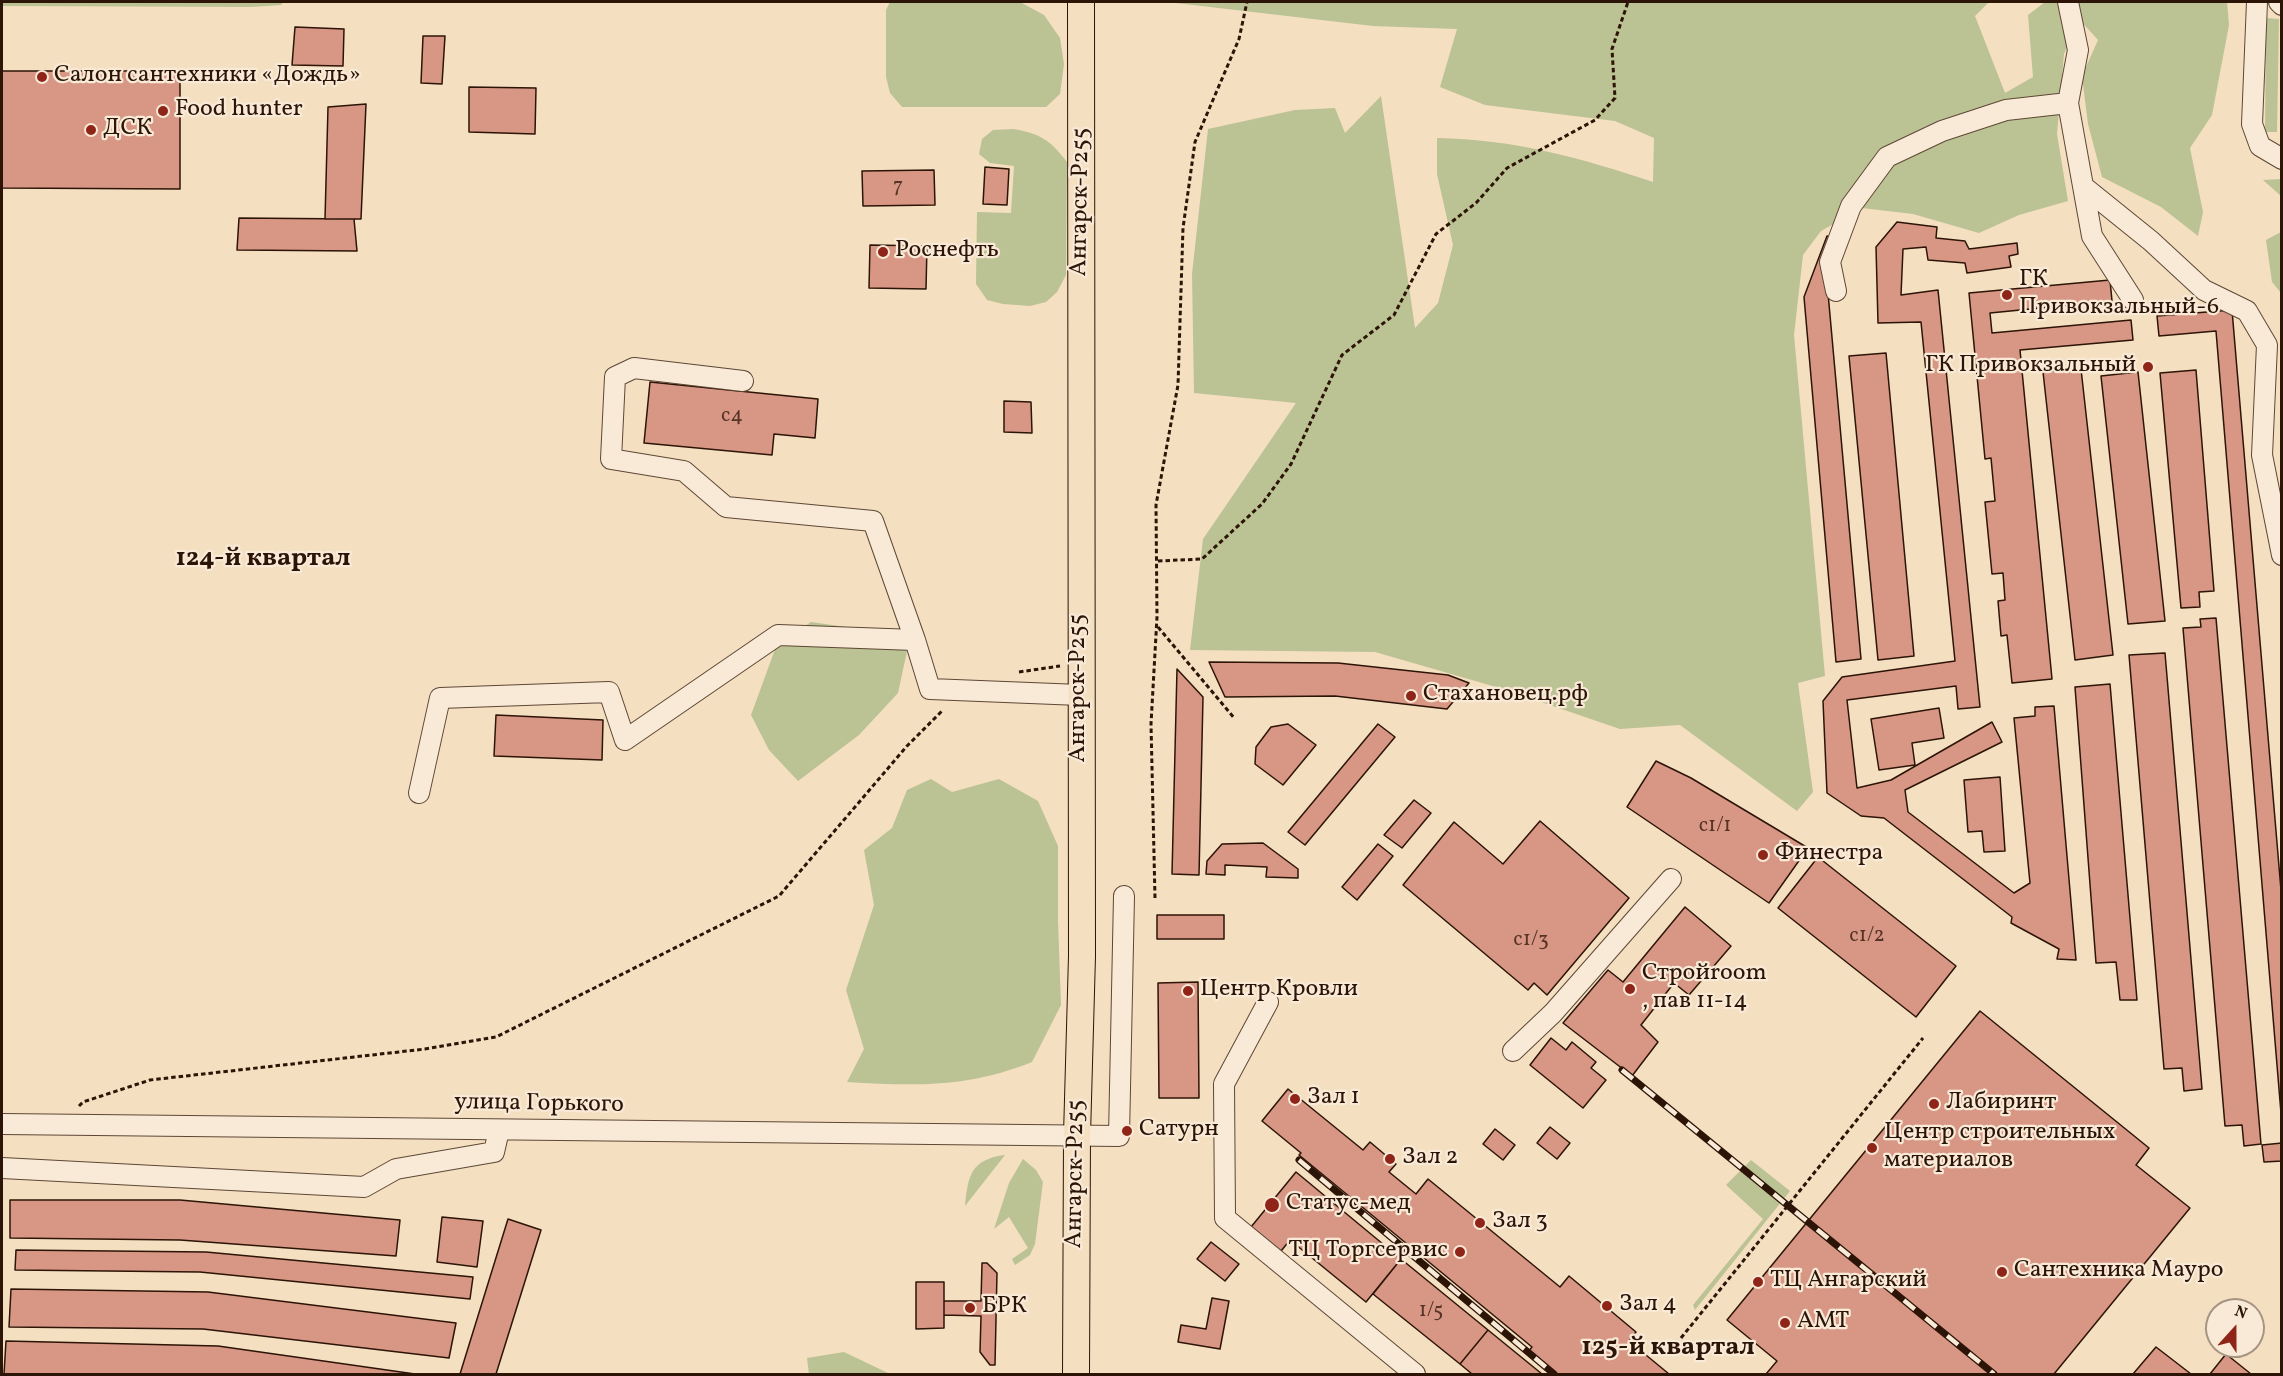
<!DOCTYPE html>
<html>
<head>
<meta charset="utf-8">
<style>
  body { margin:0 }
  #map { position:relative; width:2283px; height:1376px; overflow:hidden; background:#f4dfc1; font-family:Vollkorn,serif }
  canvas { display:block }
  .frame { position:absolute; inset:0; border:3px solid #2c1406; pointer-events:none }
  .north { position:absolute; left:2205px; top:1298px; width:60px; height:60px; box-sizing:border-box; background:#f8ead7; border:2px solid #a69483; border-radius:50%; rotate:21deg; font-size:16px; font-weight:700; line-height:24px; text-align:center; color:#2c1406 }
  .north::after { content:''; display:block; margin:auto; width:21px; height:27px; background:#8f2418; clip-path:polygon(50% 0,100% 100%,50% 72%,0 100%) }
</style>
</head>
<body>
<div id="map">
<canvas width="2283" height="1376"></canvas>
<div class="frame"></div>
<div class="north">N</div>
</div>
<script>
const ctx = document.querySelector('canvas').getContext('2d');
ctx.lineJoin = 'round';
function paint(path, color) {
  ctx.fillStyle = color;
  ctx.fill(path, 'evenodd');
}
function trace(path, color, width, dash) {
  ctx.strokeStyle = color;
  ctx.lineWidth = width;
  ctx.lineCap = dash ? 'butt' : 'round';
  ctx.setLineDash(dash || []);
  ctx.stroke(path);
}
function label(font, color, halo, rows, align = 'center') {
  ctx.font = font + ' Vollkorn,serif';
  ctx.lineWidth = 4.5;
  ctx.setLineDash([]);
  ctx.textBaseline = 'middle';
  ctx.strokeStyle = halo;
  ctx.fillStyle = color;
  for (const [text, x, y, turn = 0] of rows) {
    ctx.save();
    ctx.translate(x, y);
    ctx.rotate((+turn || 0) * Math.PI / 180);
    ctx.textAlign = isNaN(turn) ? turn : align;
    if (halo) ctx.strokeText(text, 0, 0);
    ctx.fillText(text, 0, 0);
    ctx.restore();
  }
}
paint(new Path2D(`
  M2,2H283L281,5L251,7L2,6Z
  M890,2H1020L1044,15L1060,38L1064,64L1060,94L1046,107H902L890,93L886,77V10Z
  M1167,2H1989L1975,16L2005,93L2033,77L2028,15L2045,2H2227L2229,25L2212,115L2190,148L2203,212L2198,236L2161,207L2102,177L2088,124L2082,76L2098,40L2079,19L2064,54L2057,134L2068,201L2019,215L1979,233L1913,214L1862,208L1821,231L1803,255L1794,335L1825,676L1798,683L1813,792L1797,811L1680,725L1620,729L1503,689L1375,652L1190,650L1203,539L1296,403L1194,393L1192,274L1208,129L1295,110L1335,108L1345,133L1381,96L1415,328L1438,303L1453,245L1437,174V138C1513,139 1581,158 1653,182L1654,138L1615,121L1485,105L1440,87L1457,29L1373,26Z
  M2266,18L2279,19L2277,132H2265Z
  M1014,129C1041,134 1050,140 1067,162L1066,275L1057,292L1046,302L1030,306L1003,304L987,300L976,284L977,212L1011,213L1014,166L990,163L979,154L982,139L993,130Z
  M2281,179V196L2263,180Z
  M2281,232V293L2272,282L2266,240Z
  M811,622L882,632L907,651L898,693L859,735L798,781L769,750L751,715L777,644Z
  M931,779L952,792L999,779L1038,801L1058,846V921L1061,1005L1032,1062C967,1088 916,1086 847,1082L864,1049L846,990L874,905L864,850L892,828L907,790Z
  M1004,1155H1005L965,1206C968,1175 971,1160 1004,1155Z
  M1023,1159L1036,1170L1043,1182L1035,1244L1030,1255L1015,1265L1012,1259L1028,1248L1009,1217L994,1229L1009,1183Z
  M1751,1160L1790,1191L1695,1310L1693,1305L1763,1219L1726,1185Z
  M844,1352L890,1374H809L807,1358Z`), '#bbc293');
const building = new Path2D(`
  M295,27L344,29L343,66L292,65Z
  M423,36H445L442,84L421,83Z
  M2,71H180V189L2,188Z
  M469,87L536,88L535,134L469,132Z
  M366,104L361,219H325L328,107Z
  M985,167L1009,169L1007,205L983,204Z
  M934,170L935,205L863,206L862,171Z
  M239,218L354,219L357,251L237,250Z
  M1897,222L1937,227L1936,238L1965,241L1969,249L2017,243L2018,254L2009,256L2011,267L1967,273L1965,263L1928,260L1926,247L1903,249L1901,295L1938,290L1980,707L1958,709L1956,686L1847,700L1857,788L1891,780L1992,722L2002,742L1905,790L1908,812L2014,893L2030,883L2014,718L2035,716V707L2054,706L2076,960L2057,959L2059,949L2011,923L2012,917L1884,818L1861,816L1827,793L1823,701L1842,677L1955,661L1921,322L1878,323L1876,247Z
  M1827,236L1846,243L1828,293L1861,659L1836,662L1804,297Z
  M870,245L927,246L926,289L869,288Z
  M2110,280L2112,301L1990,313L1992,333L2131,320L2133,340L2020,350L2052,679L2012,683L2007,635L2001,636L1998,601L2005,600L2003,573L1992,574L1985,502L1995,501L1991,458L1985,459L1969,293Z
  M2232,310L2282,902V1125L2216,331L2159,336L2157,316Z
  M1886,353L1914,656L1878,660L1849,356Z
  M2081,369L2113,655L2075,660L2043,372Z
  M2196,370L2214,591L2199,592L2200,607L2181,608L2160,373Z
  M2138,372L2165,621L2128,624L2101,376Z
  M650,382L818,399L815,438L774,434L772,455L644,443Z
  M1004,401L1031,402L1032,433L1004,432Z
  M2216,618L2261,1144L2244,1146L2242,1125L2225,1126L2183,628L2201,627L2200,619Z
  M2165,653L2202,1089L2184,1091L2182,1068L2164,1069L2129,655Z
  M1209,662L1338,663L1448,675L1469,683L1447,709L1335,696L1225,697Z
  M1177,669L1203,697L1199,875L1172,874Z
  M2110,684L2137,1000H2120L2116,962L2096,963L2075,687Z
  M1939,708L1944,738L1912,743L1915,765L1879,770L1871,719Z
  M496,715L603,720L602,760L494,756Z
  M1288,724L1316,745L1283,785L1255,764L1256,747L1271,727Z
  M1378,724L1395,737L1305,845L1288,832Z
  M1656,761L1691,778L1808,848L1769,903L1627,807Z
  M2000,777L2005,851L1984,852L1982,831L1968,832L1964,780Z
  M1414,800L1431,813L1402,848L1384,835Z
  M1540,821L1629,898L1547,995L1534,983L1528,990L1403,885L1454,822L1503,864Z
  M1263,843L1298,869V878L1266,877L1267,867L1225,865V875L1206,874L1207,861L1222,844Z
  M1378,844L1393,856L1357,900L1342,887Z
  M1818,857L1956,966L1916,1017L1778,908Z
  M1685,907L1731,946L1689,995L1674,983L1641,1025L1658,1042L1632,1076L1563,1023L1608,970L1623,982Z
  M1157,915H1224V939H1157Z
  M1198,982L1199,1098H1159L1158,983Z
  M1980,1011L2149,1148L2136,1165L2190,1208L2054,1374H1766L1777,1361L1727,1320Z
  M1551,1038L1566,1050L1572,1042L1596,1062L1591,1068L1606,1080L1583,1108L1530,1065Z
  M1288,1089L1363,1150L1370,1142L1396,1164L1389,1172L1416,1194L1428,1179L1560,1287L1569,1276L1636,1332L1629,1341L1669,1374H1556L1528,1352L1532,1347L1299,1155L1301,1153L1262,1121Z
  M1550,1127L1570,1143L1557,1159L1537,1143Z
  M1495,1129L1515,1145L1503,1160L1483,1144Z
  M2282,1143V1161L2264,1162L2262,1145Z
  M1296,1172L1401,1259L1366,1302L1290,1240L1281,1251L1251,1227Z
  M10,1200H180L400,1220L396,1256L180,1240L10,1238Z
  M442,1217L483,1221L477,1267L437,1262Z
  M508,1219L541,1230L496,1374H460Z
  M1211,1242L1239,1264L1225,1281L1197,1259Z
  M16,1250L206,1252L473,1277L470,1299L200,1272L15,1270Z
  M1401,1259L1488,1330L1460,1364L1373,1294Z
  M982,1263H987L997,1273L995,1365H990L980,1352L981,1316L944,1315V1301H981Z
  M916,1282H944V1328L916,1329Z
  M11,1289L208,1292L456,1323L449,1358L203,1329L9,1327Z
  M1212,1298L1229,1301L1220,1349L1178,1342L1181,1325L1206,1329Z
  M1488,1330L1542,1374H1472L1460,1364Z
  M6,1341L218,1346L415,1374H4Z
  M2156,1347L2191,1374H2133Z
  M2226,1354L2251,1374H2210Z`);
paint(building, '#d89685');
trace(building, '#2c1406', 1.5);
const minor = new Path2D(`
  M2068,2L2078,50L2068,103L2092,236L2133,300
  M2257,2L2252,124L2260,146L2282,159
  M2279,2L2282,5
  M2084,187L2151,241L2204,290L2247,311L2267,345L2262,455L2282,555
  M1836,291L1830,262L1851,206L1887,157L1942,131L2006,110L2068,103
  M743,381L634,368L615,377L611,459L684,471L726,507L873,521L915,640
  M419,793L440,698L609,692L625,740L778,635L915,640L930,689L1080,695
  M1268,1002L1224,1084L1225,1218L1415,1374
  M1513,1051L1553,1013L1671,879
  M2,1124L1119,1136L1124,896
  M2,1168L364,1187L396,1169L494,1152L499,1130`);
const major = new Path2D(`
  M1076,1374L1077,1135L1082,956L1081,2`);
trace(minor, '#5e4735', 22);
trace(major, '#2c1406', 28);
trace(new Path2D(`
  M1158,561L1202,559L1262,504L1291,464L1342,355L1394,315L1436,234L1476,203L1507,168L1595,120L1615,98L1612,49L1628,2
  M1158,627L1235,719
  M1019,672L1060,666
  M1155,898L1151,724L1157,617L1156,505L1178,385L1183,228L1195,142L1239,39L1247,2
  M79,1106L83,1102L150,1080L425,1049L496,1037L779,896L907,746L943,710
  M1681,1338L1923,1038`), '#2c1406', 3, [4.5, 3]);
trace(minor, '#f8ead7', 20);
trace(major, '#f4dfc1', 26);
const rail = new Path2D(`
  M1622,1070L1994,1374
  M1299,1160L1554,1374`);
trace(rail, '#2c1406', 7);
trace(rail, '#f8ead7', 4.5, [14]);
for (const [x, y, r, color] of [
  [42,77,6,"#8f2418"],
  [163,111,6,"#8f2418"],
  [91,130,6,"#8f2418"],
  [883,252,6,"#8f2418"],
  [2007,295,6,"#8f2418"],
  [2148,367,6,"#8f2418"],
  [1411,696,6,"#8f2418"],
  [1763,855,6,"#8f2418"],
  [1630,989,6,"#8f2418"],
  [1188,991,6,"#8f2418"],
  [1295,1099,6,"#8f2418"],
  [1934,1104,6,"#8f2418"],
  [1127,1131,6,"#8f2418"],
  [1872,1148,6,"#8f2418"],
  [1390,1159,6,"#8f2418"],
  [1272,1205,8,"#8f2418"],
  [1480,1223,6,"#8f2418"],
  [1460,1252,6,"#8f2418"],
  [2002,1272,6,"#8f2418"],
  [1758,1282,6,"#8f2418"],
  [1607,1306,6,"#8f2418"],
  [970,1308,6,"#8f2418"],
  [1785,1323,6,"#8f2418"]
]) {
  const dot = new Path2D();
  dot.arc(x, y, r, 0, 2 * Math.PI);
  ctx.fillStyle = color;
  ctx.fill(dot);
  trace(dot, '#f8ead7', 2);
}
label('21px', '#573426', null, [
  ["7",898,188],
  ["с4",732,417],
  ["с1/1",1715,827],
  ["с1/2",1867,937],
  ["с1/3",1531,941],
  ["1/5",1431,1312]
]);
label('24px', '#2c1406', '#f8ead7', [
  ["Салон сантехники «Дождь»",54,77],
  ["Food hunter",175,111],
  ["ДСК",103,130],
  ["Роснефть",895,252],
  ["ГК",2019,281],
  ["Привокзальный-6",2019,309],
  ["ГК Привокзальный",2136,367,"right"],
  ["Стахановец.рф",1423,696],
  ["Финестра",1775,855],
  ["Стройroom",1642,975],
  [", пав 11-14",1642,1003],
  ["Центр Кровли",1200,991],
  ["Зал 1",1307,1099],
  ["Лабиринт",1946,1104],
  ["Сатурн",1139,1131],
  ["Центр строительных",1884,1134],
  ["материалов",1884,1162],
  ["Зал 2",1402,1159],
  ["Статус-мед",1286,1205],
  ["Зал 3",1492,1223],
  ["ТЦ Торгсервис",1448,1252,"right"],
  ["Сантехника Мауро",2014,1272],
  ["ТЦ Ангарский",1770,1282],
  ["Зал 4",1619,1306],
  ["БРК",982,1308],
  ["АМТ",1797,1323]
], 'left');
label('24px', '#2c1406', '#f8ead7', [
  ["Ангарск-Р255",1082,202,-89],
  ["Ангарск-Р255",1080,688,-90],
  ["улица Горького",539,1105,1],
  ["Ангарск-Р255",1077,1174,-89]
]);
label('bold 26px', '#2c1406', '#f8ead7', [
  ["124-й квартал",263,560],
  ["125-й квартал",1668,1349]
]);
</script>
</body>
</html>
